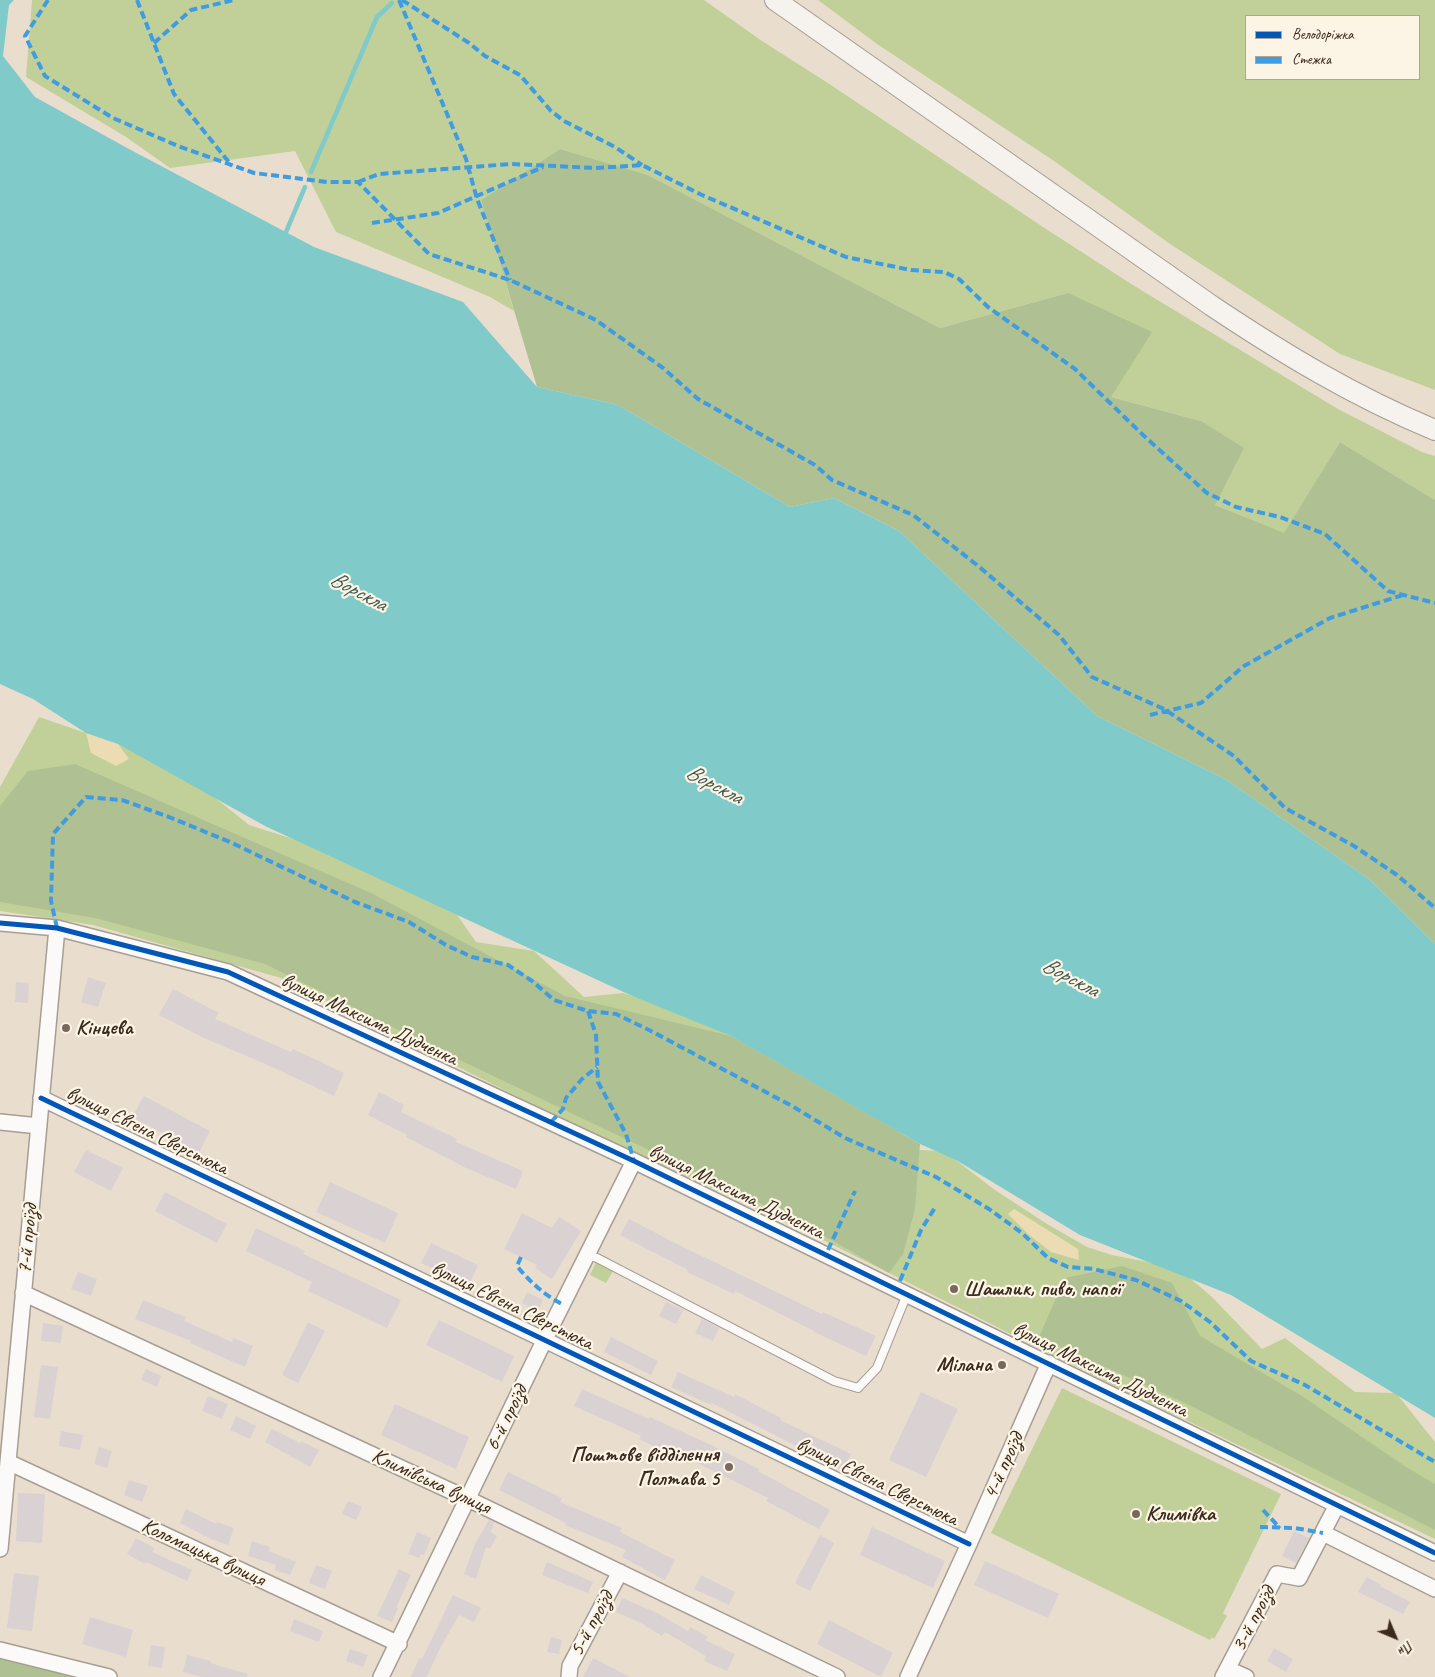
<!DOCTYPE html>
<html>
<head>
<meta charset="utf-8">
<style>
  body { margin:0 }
  #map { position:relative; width:1435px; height:1677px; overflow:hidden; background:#e9dece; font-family:Caveat,sans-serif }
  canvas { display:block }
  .legend { position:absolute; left:1245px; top:15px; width:175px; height:65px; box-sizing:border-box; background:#fcf5e5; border:1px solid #afa495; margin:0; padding:6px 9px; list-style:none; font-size:15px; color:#3b2a1e }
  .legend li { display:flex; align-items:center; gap:10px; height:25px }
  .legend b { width:25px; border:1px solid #afa495 }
  .north { position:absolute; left:1370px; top:1612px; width:50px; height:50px; -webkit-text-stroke:4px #fcf5e5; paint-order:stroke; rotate:135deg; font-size:14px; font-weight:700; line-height:20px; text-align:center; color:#3b2a1e }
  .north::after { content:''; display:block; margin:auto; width:18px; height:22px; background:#3b2a1e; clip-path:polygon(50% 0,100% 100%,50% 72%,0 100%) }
</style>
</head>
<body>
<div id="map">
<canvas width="1435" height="1677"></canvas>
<ul class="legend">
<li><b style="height:6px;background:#0057b8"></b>Велодоріжка</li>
<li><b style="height:6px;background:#3f9ce0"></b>Стежка</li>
</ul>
<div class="north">Пн</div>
</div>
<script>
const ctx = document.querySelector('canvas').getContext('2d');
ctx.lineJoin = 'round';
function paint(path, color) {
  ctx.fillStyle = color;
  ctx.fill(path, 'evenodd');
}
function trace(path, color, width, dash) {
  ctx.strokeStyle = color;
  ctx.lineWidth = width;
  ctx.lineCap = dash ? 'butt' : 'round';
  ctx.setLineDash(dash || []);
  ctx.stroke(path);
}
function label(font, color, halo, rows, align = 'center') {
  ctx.font = font + ' Caveat,sans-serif';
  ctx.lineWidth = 4.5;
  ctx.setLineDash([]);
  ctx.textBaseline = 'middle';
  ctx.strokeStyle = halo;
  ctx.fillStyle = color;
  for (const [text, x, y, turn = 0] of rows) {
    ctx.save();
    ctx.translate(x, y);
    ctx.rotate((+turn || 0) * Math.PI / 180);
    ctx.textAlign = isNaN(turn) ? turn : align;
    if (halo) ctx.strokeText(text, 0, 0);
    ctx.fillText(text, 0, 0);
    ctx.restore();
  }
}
paint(new Path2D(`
  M32,0H704L762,41L831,85L1043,227L1136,287L1338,409L1422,452L1435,456V500L1340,442L1284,534L1215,505L1201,421L1111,397L1068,293L940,328L648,175L560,149L481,200L514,311L490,297L336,232L295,151L170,168L126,137L26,77Z
  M818,0H1435V390L1340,354L1170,244L1054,161L877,44ZM1246,16H1419V79H1246Z
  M39,717L118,744L187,775L249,825L341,854L451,906L476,942L534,951L584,997L623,993L660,1005L731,1036L893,1126L918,1150L944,1151L995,1190L1047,1224L1087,1247L1112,1255L1178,1268L1212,1297L1262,1349L1285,1338L1355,1392L1396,1393L1435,1442V1539L1123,1390L823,1240L522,1099L281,978L93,925L0,911V787Z
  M596,1262L613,1271L606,1283L590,1275Z
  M1062,1388L1281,1494L1223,1613L1227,1616L1214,1639L1212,1637L1210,1640L991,1533Z`), '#c1d099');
paint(new Path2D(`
  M560,149L648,175L940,328L1068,293L1152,332L1111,397L1201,421L1244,448L1215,505L1284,533L1340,442L1435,500V944L1369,879L1225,779L1097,716L899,531L834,498L790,507L618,405L537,387L481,200Z
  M75,764L371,893L565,996L731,1036L920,1144L915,1209L903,1254L889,1273L798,1221L447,1054L265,964L95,918L0,902V806L28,771Z
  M1122,1266L1172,1283L1200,1336L1302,1396L1406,1467L1435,1484V1530L1187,1404L1039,1337L1065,1278Z
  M0,1659L35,1663L87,1677H0Z`), '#afc192');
paint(new Path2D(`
  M86,733L118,744L129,759L116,766L91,753Z
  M1014,1209L1078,1249L1079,1260L1051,1252L1028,1234L1008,1214Z`), '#ecdcb4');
paint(new Path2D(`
  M0,0H14L9,5L3,56L35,97L129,149L314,247L463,302L537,387L618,405L790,507L834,498L899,531L1097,716L1225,779L1369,879L1435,944V1418L1231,1295L1080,1235L956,1160L920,1144L731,1036L630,995L265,826L118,744L86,733L33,699L0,684Z`), '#80caca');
trace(new Path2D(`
  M311,172L377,17L392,3
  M286,232L305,187`), '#80caca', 4.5);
paint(new Path2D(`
  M88,977L106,983L98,1007L81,1002Z
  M16,982L29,983L28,1003L15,1002Z
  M173,989L219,1013L215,1019L291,1052L293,1049L344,1073L334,1096L270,1066L204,1038L159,1015Z
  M379,1092L404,1105L401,1112L457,1139L456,1142L523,1171L516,1189L466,1168L406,1137L407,1135L368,1115Z
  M144,1096L210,1131L199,1153L132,1117Z
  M86,1150L123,1168L111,1191L74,1172Z
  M330,1182L398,1213L385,1243L316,1212Z
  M165,1192L227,1224L217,1243L155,1211Z
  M522,1213L552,1228L559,1217L581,1231L552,1279L535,1268L537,1265L504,1249Z
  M629,1219L681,1246L822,1314L823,1312L876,1336L866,1356L814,1332V1331L735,1291L734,1294L687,1272L688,1270L620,1235Z
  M256,1228L305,1251L303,1254L401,1300L387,1328L308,1291L312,1282L246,1251Z
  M431,1243L478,1265L469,1285L421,1263Z
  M78,1272L97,1279L91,1296L71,1289Z
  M527,1292L543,1300L538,1311L522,1303Z
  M143,1300L186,1317L184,1321L232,1342L233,1338L253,1346L245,1367L190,1343L191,1341L135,1319Z
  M666,1302L684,1310L676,1324L659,1316Z
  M702,1319L719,1328L713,1341L695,1333Z
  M439,1320L514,1356L502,1382L426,1345Z
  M308,1322L325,1331L298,1383L282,1375Z
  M43,1323L63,1326L61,1343L41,1341Z
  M611,1337L658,1361L651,1375L604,1352Z
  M41,1365L58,1367L50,1419L34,1417Z
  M146,1369L161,1376L157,1387L141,1380Z
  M678,1372L734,1397L735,1394L781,1418L780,1420L851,1454L843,1470L712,1403L711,1405L671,1387Z
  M582,1389L649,1419L650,1417L709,1444L759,1469L758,1471L830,1510L819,1529L766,1501L768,1498L691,1460L689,1464L639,1439L641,1436L574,1406Z
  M921,1392L958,1409L926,1477L889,1460Z
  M208,1396L228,1404L222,1419L202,1411Z
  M395,1404L469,1437L456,1469L381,1435Z
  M236,1416L256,1426L250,1439L230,1430Z
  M272,1429L300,1443L301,1441L319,1450L310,1467L265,1442Z
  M61,1431L83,1435L80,1450L59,1446Z
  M99,1447L112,1451L107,1468L94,1464Z
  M508,1472L562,1498L560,1502L622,1528L620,1532L675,1560L665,1580L622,1557L626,1550L565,1525L566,1523L499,1490Z
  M129,1480L148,1486L142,1502L124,1495Z
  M18,1493L45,1494L42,1543L16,1541Z
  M348,1501L362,1507L356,1520L342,1514Z
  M186,1509L216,1524L217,1522L234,1528L228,1545L211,1539L180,1523Z
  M489,1520L494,1522L491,1532L497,1536L490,1549L486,1547L476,1579L464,1574L475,1544Z
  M872,1527L945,1561L933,1588L860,1555Z
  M1294,1531L1309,1538L1296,1563L1282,1556Z
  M417,1532L431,1538L424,1555L421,1554L419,1558L408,1554Z
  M820,1535L834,1543L810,1591L795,1583Z
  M136,1538L154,1548L152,1552L192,1570L187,1581L146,1562L145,1564L127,1554Z
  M252,1541L270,1547L269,1551L296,1562L290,1575L274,1570L276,1565L248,1556Z
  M985,1561L1059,1594L1048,1618L974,1585Z
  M547,1562L593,1582L588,1593L542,1575Z
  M316,1565L332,1571L325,1589L309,1583Z
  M399,1569L411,1575L396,1608H398L392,1622L377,1616Z
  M14,1573L39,1576L32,1631L7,1628Z
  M701,1575L735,1592L729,1605L694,1589Z
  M1367,1577L1381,1585L1380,1586L1410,1602L1403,1614L1358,1592Z
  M453,1595L481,1608L474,1622L459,1615L439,1650L427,1677H411L419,1658L422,1659Z
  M622,1598L657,1613L688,1631L690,1627L708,1637L705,1640L735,1654L727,1671L704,1661L706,1656L665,1632L662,1636L641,1623L616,1612Z
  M90,1617L133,1630L126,1657L82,1644Z
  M294,1619L323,1631L319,1642L290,1631Z
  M829,1620L893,1653L881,1677L817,1644Z
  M551,1637L562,1640L559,1654L547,1652Z
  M151,1645L165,1647L162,1668L148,1666Z
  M1274,1648L1293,1659L1286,1672L1267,1661Z
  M350,1649L368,1655L363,1667L346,1661Z
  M187,1655L211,1661L210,1663L248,1674L247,1677H202L183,1672Z
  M593,1658L630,1677H583Z`), '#dad1d2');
const service = new Path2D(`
  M587,1255L597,1258L834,1381L858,1388L877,1368L907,1294`);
const minor = new Path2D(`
  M0,923L57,928L228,972L634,1161L1435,1553
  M41,1098L969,1544
  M0,1122L39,1126
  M23,1293L468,1499L837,1677
  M8,1462L399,1644
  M1323,1533L1435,1589
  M0,1549L57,928
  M0,1650L109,1677
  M1228,1669L1246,1677
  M381,1677L545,1339L634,1161
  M569,1677L570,1666L620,1572
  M908,1677L969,1544L1049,1363
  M1223,1677L1277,1574L1299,1578L1337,1505`);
const secondary = new Path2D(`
  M775,0L1212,306C1284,354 1355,397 1435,430`);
trace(service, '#a69e94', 10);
trace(minor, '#a69e94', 18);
trace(secondary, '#a69e94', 22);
trace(new Path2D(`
  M976,1309L982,1296
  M1031,1341L1038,1328`), '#cbc7c3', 2.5, [4, 4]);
trace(service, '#fcfaf8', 8);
trace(minor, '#fcfaf8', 15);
trace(secondary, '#f6f2ed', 20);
trace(new Path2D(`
  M48,0L25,36L45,76L113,118L178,146L254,173L327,182H358L429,254L510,280L596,320L663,368L698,399L815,465L832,480L913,515L977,565L1059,635L1092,677L1164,709L1234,756L1285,808L1354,846L1397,875L1435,908
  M137,0L174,94L232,166
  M399,0L466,159L477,199L510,280
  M402,0L469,43L485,56L520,75L551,111L564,121L615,147L642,165
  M154,43L191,10L234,0
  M358,182L379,174L511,164L596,168L642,165L702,195L846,257L911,270L944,272L959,279L988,307L1075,369L1143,435L1207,493L1236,507L1280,517L1325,534L1388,591L1435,603
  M372,223L438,213L543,167
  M1150,715L1201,703L1244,666L1330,618L1403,595
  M57,928L51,901L53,834L86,797L122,800L169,817L230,842L355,902L409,922L446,945L472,957L508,965L532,981L554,1000L588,1011L616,1014L653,1032L792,1106L845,1138L936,1177L989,1209L1022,1233L1048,1258L1068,1267L1094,1269L1136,1280L1181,1301L1210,1322L1251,1361L1305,1385L1435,1462
  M588,1011L596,1035L598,1082L626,1134L634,1161
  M551,1122L563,1109L566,1098L582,1079L597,1067
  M828,1250L855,1191
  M521,1257L517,1266C529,1281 544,1295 562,1304
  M900,1281L921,1230L936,1206
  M1263,1510L1280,1528
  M1260,1527L1295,1528L1323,1533`), '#3f9ce0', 4, [8, 4]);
trace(new Path2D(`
  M0,923L57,928L228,972L634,1161L1435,1553
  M41,1098L969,1544`), '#0057b8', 5);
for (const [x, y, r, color] of [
  [66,1028,5,"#78695c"],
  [954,1289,5,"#78695c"],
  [1002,1365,5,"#78695c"],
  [729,1467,5,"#78695c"],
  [1136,1514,5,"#78695c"]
]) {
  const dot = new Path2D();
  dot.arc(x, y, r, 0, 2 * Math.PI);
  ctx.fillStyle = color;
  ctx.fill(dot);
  trace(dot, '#fcf5e5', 2);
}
label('21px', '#3b2a1e', '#fcf5e5', [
  ["вулиця Максима Дудченка",369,1020,25],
  ["вулиця Євгена Сверстюка",147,1131,26],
  ["вулиця Максима Дудченка",736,1192,26],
  ["7-й проїзд",28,1239,-85],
  ["вулиця Євгена Сверстюка",512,1306,26],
  ["вулиця Максима Дудченка",1100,1370,26],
  ["6-й проїзд",507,1418,-64],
  ["4-й проїзд",1004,1466,-66],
  ["Климівська вулиця",431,1482,25],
  ["вулиця Євгена Сверстюка",877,1482,26],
  ["Коломацька вулиця",203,1553,25],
  ["3-й проїзд",1254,1619,-63],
  ["5-й проїзд",592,1624,-62]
]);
label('bold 21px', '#3b2a1e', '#fcf5e5', [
  ["Кінцева",76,1028],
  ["Шашлик, пиво, напої",964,1289],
  ["Мілана",992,1365,"right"],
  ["Поштове відділення",719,1455,"right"],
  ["Полтава 5",719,1479,"right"],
  ["Климівка",1146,1514]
], 'left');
label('italic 22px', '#425751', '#fcf5e5', [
  ["Ворскла",358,592,28],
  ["Ворскла",714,785,28],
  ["Ворскла",1070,978,28]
]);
</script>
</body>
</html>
